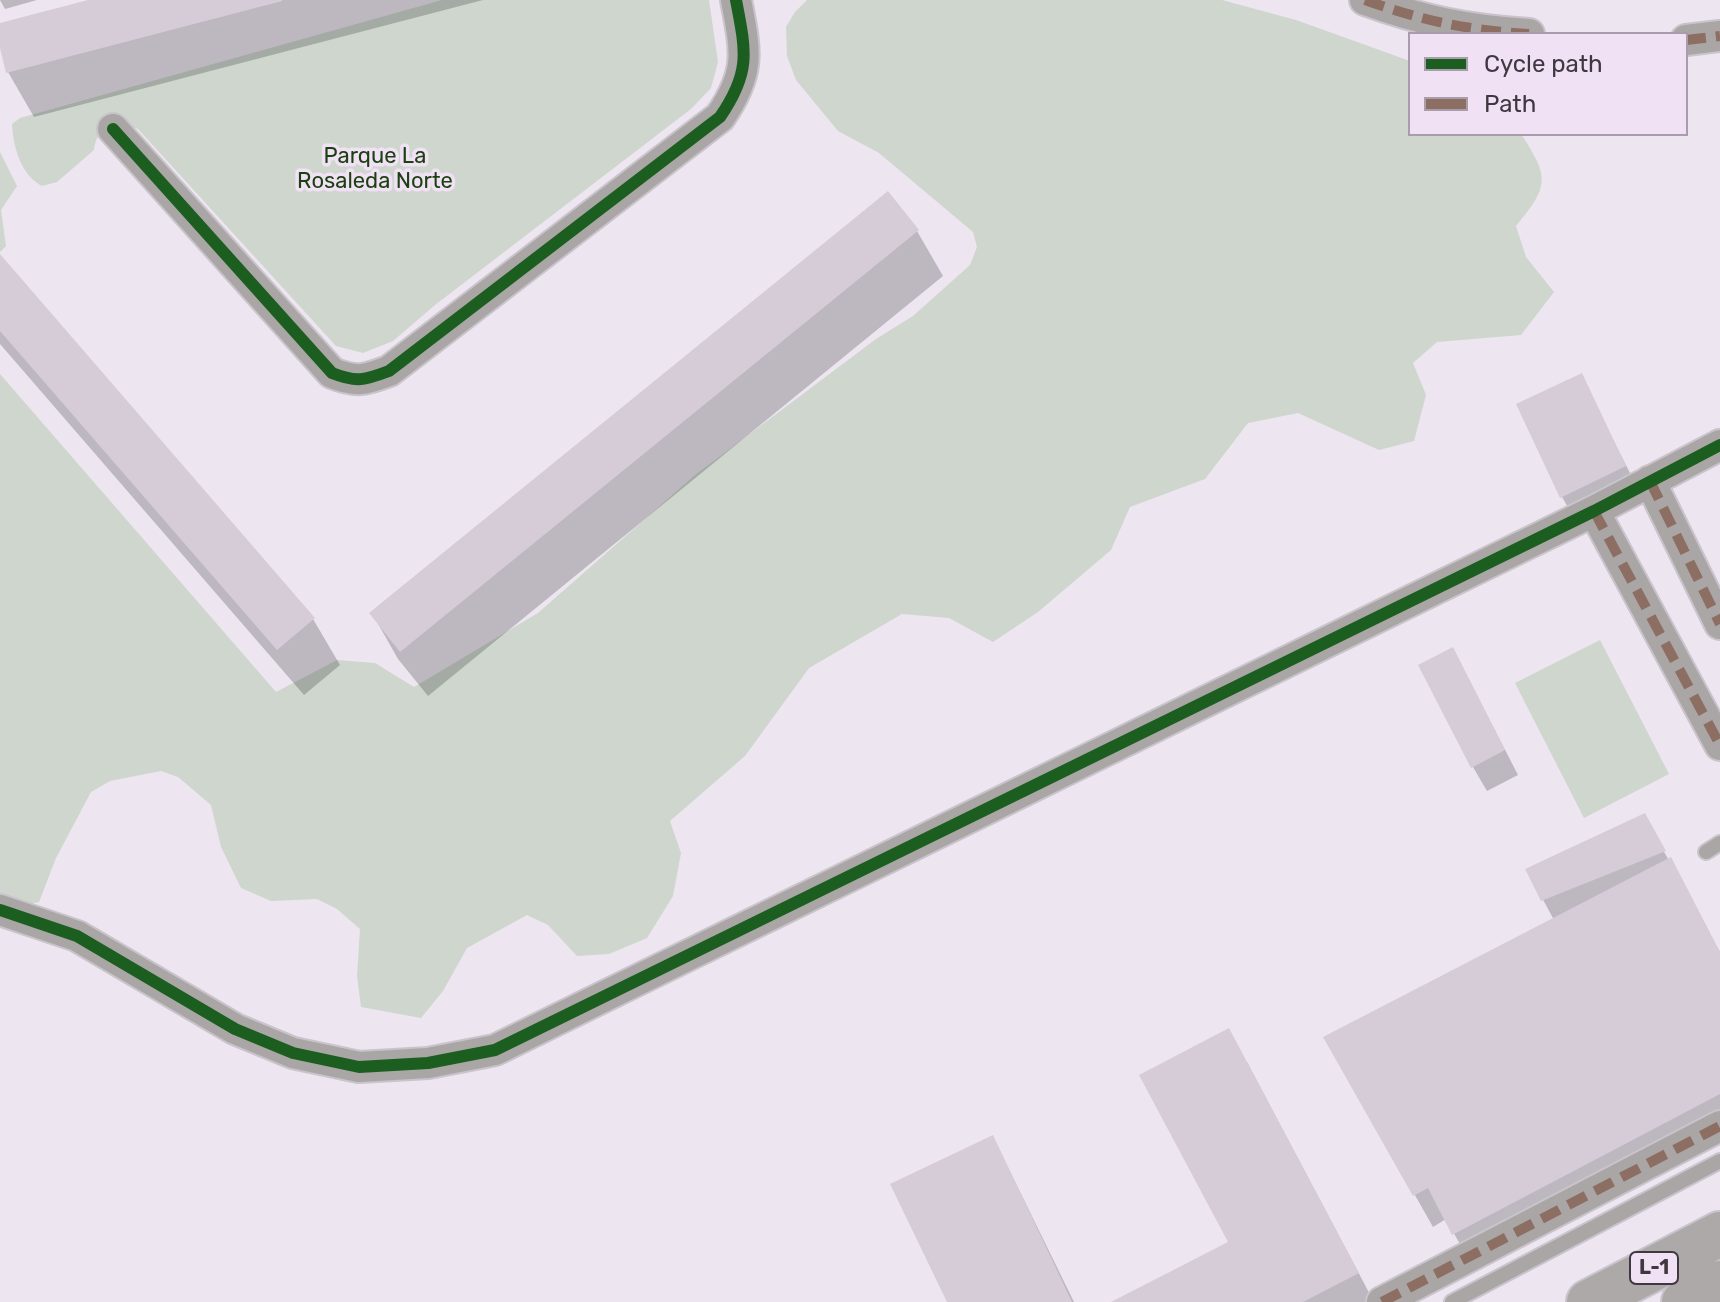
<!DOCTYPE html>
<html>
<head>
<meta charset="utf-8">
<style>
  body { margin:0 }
  #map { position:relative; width:1720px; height:1302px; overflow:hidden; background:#ede5f0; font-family:Rubik,sans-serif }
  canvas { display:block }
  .legend { position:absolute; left:1408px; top:32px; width:280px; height:104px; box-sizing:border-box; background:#f0e1f4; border:2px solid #a99dac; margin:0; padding:10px 14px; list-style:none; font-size:24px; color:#3f3840 }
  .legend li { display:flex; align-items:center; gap:16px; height:40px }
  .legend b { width:40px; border:2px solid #a99dac }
</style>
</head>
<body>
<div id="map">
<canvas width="1720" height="1302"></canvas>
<ul class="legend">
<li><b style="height:10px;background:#1b5e20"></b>Cycle path</li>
<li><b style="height:10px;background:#8d6e63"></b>Path</li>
</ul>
</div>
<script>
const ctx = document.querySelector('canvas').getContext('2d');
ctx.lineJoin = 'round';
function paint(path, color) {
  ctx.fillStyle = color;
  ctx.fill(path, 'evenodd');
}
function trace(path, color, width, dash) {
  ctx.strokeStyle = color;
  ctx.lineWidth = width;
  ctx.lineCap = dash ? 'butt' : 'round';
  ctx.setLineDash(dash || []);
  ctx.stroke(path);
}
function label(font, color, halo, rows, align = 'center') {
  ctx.font = font + ' Rubik,sans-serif';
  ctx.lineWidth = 7;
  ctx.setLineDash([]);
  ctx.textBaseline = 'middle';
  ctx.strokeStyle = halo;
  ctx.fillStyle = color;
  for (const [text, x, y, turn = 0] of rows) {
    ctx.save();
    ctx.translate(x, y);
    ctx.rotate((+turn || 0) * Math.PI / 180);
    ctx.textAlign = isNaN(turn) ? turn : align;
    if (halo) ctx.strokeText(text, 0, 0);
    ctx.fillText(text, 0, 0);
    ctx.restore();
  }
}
paint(new Path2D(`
  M442,0H709L718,62L711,88L691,109L435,305L393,341L363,353L336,346L138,129L117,121C103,129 96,134 94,150L57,182L42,186C21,175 13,147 12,124L20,118Z
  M807,0H1222L1296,20L1410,61V134H1521C1550,178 1549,186 1516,226L1526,257L1554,292L1521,335L1437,342L1413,363L1426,395L1414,441L1379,450L1298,413L1248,423L1205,479L1130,507L1111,550L1038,612L993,642L949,618L902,614L809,668L745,756L670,821L681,853L673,896L647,938L609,954L577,956L548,925L527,915L467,948L443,991L421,1018L361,1007L357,976L360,929L337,909L317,899L271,901L241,888L221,847L211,805L178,777L161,771L110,781L91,792L56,858L39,902L5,909L0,903V374L276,692L337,660L375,663L414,687L538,613L695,475L876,339L913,316L970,265L977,247L973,232L879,153L838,131L796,80L787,56L786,27L795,12Z
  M0,152L17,186L1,210L6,246L0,252Z
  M1600,640L1669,774L1584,818L1515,683Z`), '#ced6cd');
paint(new Path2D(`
  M0,0H37L5,9Z
  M96,0H483L34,117L8,72L0,40V25Z
  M917,231L943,276L428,696L398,659L372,613Z
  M0,257L313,619L340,665L304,695L0,344Z
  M1581,376L1639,491L1576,521L1562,497Z
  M1466,674L1518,775L1487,791L1473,767Z
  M1644,816L1720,952V1136L1472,1266L1446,1219L1433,1227L1326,1038L1554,920L1527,870Z
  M1247,1062L1374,1302H1115L1230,1243Z
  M1001,1153L1074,1302H949Z`), '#0003');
paint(new Path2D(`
  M88,0H282V1L6,73L0,48V23Z
  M888,191L919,230L400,652L369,613Z
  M0,254L315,618L277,650L0,331Z
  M1582,373L1626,466L1560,498L1516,404Z
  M1453,647L1505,750L1471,768L1418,665Z
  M1645,813L1666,851L1541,901L1525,869Z
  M1671,857L1720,952V1094L1452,1235L1428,1188L1413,1196L1323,1037Z
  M1229,1028L1359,1273L1303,1302H1111L1228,1242L1139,1075Z
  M993,1135L1072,1302H947L890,1184Z`), '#d6ccd8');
const lane = new Path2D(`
  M1706,852L1720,843
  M1452,1302L1720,1161`);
const street = new Path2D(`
  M1365,0C1423,21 1467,30 1529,34
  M1686,40L1720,36
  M113,129L332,373C357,383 365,380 389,371L720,117C751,72 746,52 736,0
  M1650,481L1720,624
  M1594,511L1720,745
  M0,910L77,936L235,1029L293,1053L359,1067L428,1063L495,1050L1594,511L1720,445
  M1382,1302L1720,1126`);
const primary = new Path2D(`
  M1589,1302L1720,1234
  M1684,1302L1720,1283`);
trace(lane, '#c9c3cc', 18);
trace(street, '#c9c3cc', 34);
trace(primary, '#c9c3cc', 48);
trace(lane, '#aaa6a5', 14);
trace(street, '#aaa6a5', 30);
trace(primary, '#ada9a9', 44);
trace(new Path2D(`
  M1365,0C1423,21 1467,30 1529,34
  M1686,40L1720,36
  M1650,481L1720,624
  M1594,511L1720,745
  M1382,1302L1720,1126`), '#8d6e63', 10, [20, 10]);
trace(new Path2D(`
  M113,129L332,373C357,383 365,380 389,371L720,117C751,72 746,52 736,0
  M0,910L77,936L235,1029L293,1053L359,1067L428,1063L495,1050L1594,511L1720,445`), '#1b5e20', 12);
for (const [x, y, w] of [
  [1654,1268,48]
]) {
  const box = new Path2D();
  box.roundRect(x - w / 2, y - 16, w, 32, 6);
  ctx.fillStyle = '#f0e1f4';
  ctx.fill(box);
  trace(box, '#3f3840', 2);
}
label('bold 20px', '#3f3840', null, [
  ["L-1",1654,1268]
]);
label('22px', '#1b4110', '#f0e1f4', [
  ["Parque La",375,157],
  ["Rosaleda Norte",375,182]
]);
</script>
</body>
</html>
